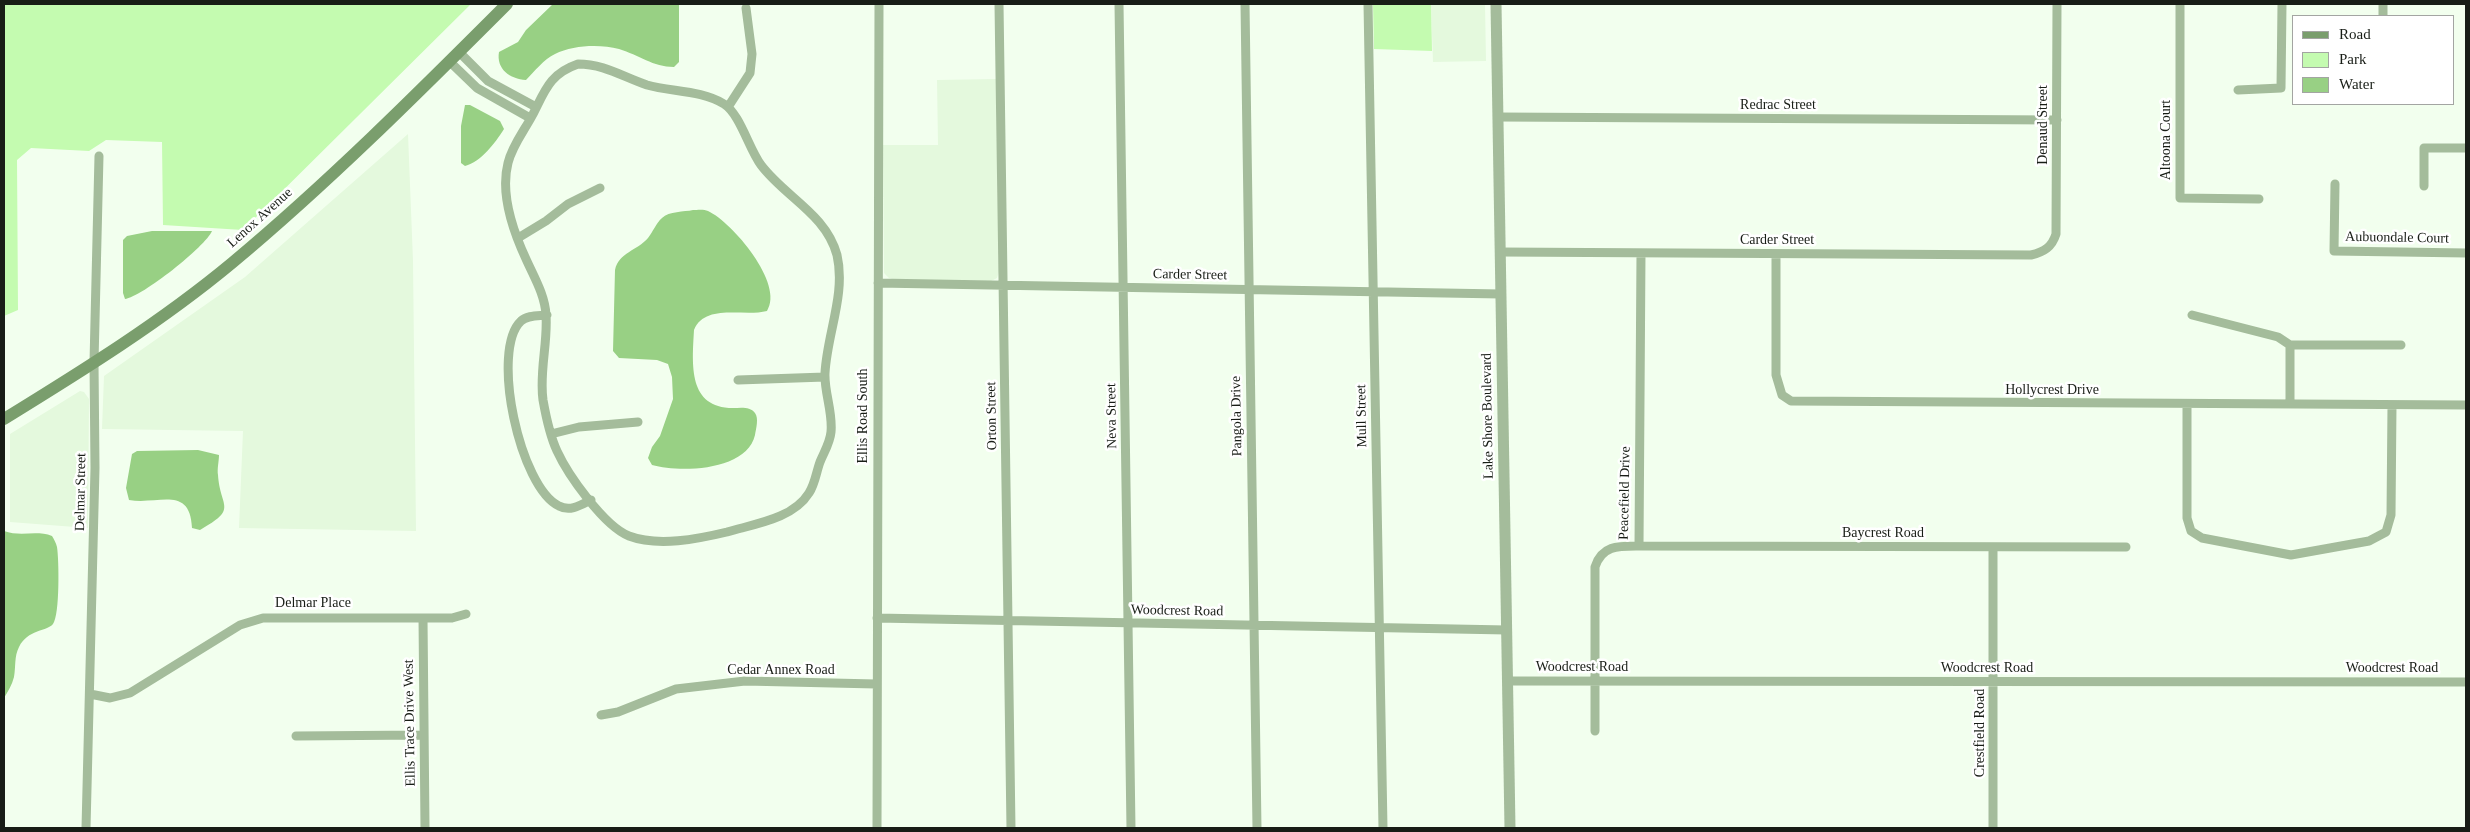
<!DOCTYPE html>
<html>
<head>
<meta charset="utf-8">
<style>
  body { margin:0 }
  #map { position:relative; width:2470px; height:832px; overflow:hidden; background:#f2ffee; font-family:Georgia,serif }
  canvas { display:block }
  .frame { position:absolute; inset:0; border:5px solid #181d16; pointer-events:none }
  .legend { position:absolute; left:2292px; top:15px; width:162px; height:90px; box-sizing:border-box; background:#fff; border:1px solid #a3a5a2; margin:0; padding:6px 9px; list-style:none; font-size:15px; color:#181d16 }
  .legend li { display:flex; align-items:center; gap:10px; height:25px }
  .legend b { width:25px; border:1px solid #a3a5a2 }
</style>
</head>
<body>
<div id="map">
<canvas width="2470" height="832"></canvas>
<div class="frame"></div>
<ul class="legend">
<li><b style="height:6px;background:#7a9e6d"></b>Road</li>
<li><b style="height:14px;background:#c4fbb0"></b>Park</li>
<li><b style="height:14px;background:#98d084"></b>Water</li>
</ul>
</div>
<script>
const ctx = document.querySelector('canvas').getContext('2d');
ctx.lineJoin = 'round';
function paint(path, color) {
  ctx.fillStyle = color;
  ctx.fill(path, 'evenodd');
}
function trace(path, color, width, dash) {
  ctx.strokeStyle = color;
  ctx.lineWidth = width;
  ctx.lineCap = dash ? 'butt' : 'round';
  ctx.setLineDash(dash || []);
  ctx.stroke(path);
}
function label(font, color, halo, rows, align = 'center') {
  ctx.font = font + ' Georgia,serif';
  ctx.lineWidth = 5;
  ctx.setLineDash([]);
  ctx.textBaseline = 'middle';
  ctx.strokeStyle = halo;
  ctx.fillStyle = color;
  for (const [text, x, y, turn = 0] of rows) {
    ctx.save();
    ctx.translate(x, y);
    ctx.rotate((+turn || 0) * Math.PI / 180);
    ctx.textAlign = isNaN(turn) ? turn : align;
    if (halo) ctx.strokeText(text, 0, 0);
    ctx.fillText(text, 0, 0);
    ctx.restore();
  }
}
paint(new Path2D(`
  M1431,4H1485L1486,61L1433,62Z
  M996,79L999,272L997,278L991,281L896,280L889,278L884,273L883,145H938L937,80Z
  M408,134L413,261L416,531L239,528L243,431L102,429L104,376L245,277Z
  M80,391L84,392L89,399L88,528L10,522V434Z`), '#e4f9dd');
paint(new Path2D(`
  M4,4H471L243,230L163,225L162,142L106,140L89,151L31,148L17,160L18,310L4,316Z
  M1373,4H1431L1432,51L1374,49Z`), '#c4fbb0');
paint(new Path2D(`
  M553,4H679V62L674,67C653,67 639,55 619,49C600,44 573,45 555,54C544,59 534,72 526,80C510,79 496,69 499,52L518,42L526,30Z
  M465,105H470L500,121L504,129C495,143 481,162 465,166L461,163V126Z
  M693,210C697,210 704,209 708,211C732,222 785,284 767,311C744,317 705,303 694,330C692,365 688,408 733,408C740,408 750,406 755,413C759,418 756,429 755,435C747,471 680,473 652,465L648,458L652,447L660,436L673,399L672,377L668,364L657,360L619,358L613,351L615,270C619,252 637,251 648,238C653,232 656,223 662,218C669,211 684,212 693,210Z
  M152,231H212C206,246 142,297 125,299L123,293V240L127,236Z
  M198,450L219,455C219,461 217,469 218,475C220,508 239,508 200,530L192,528C190,485 159,505 129,500L126,488L132,454L137,451Z
  M4,531C20,537 37,530 52,536C54,539 56,543 57,547C59,559 60,615 53,624C46,632 28,629 19,647C14,657 16,666 14,677C12,685 8,691 4,698Z`), '#98d084');
trace(new Path2D(`
  M999,4L1011,828
  M1119,4L1131,828
  M1245,4L1257,828
  M1368,4L1383,828
  M2180,4V198L2259,199
  M2383,16V4
  M459,52L488,81L536,107
  M449,61L477,88L530,118
  M578,64C604,64 623,77 647,85C671,92 701,90 724,104C740,114 749,149 761,165C785,197 826,214 837,255C846,294 827,334 825,373C824,392 833,412 831,432C830,443 824,452 820,462C816,473 815,484 809,493C793,519 754,524 727,532C698,539 658,547 629,536C604,526 568,475 557,451C550,436 546,417 543,400C539,372 548,343 546,315C545,295 534,277 526,259C513,231 500,194 508,163C512,146 524,131 532,116C545,91 549,74 578,64Z
  M2238,90L2281,88L2282,4
  M728,107L750,73L752,54L746,8
  M1498,117L2057,120
  M2335,184L2334,251L2466,253
  M2424,186V148H2466
  M518,238L546,221L568,204L600,188
  M1500,252L2031,255C2044,252 2052,247 2056,234L2057,4
  M1776,254V375L1782,395L1791,401L2466,405
  M878,283L1501,294
  M547,315C538,316 527,315 521,321C490,350 520,488 559,506C570,512 581,505 591,500
  M2192,315L2278,337L2290,345
  M2290,345H2401
  M738,380L825,377
  M2187,404V518L2191,531L2202,538L2291,555L2369,541L2386,532L2391,515L2392,405
  M2290,404V345
  M551,434L579,427L638,422
  M1639,546L1641,253
  M423,618L425,828
  M877,618L1507,630
  M1508,681L2466,682
  M90,694L110,698L130,693L240,625L263,618H452L466,614
  M601,715L618,712L676,689L745,681L876,684
  M1595,731V567C1602,545 1619,546 1639,546L2126,547
  M296,736L423,735
  M86,828L95,468L94,362L99,156
  M877,828L879,4
  M1993,828V547`), '#a4bc9b', 9);
trace(new Path2D(`
  M1496,4L1510,828`), '#a4bc9b', 11);
trace(new Path2D(`
  M4,419C82,371 161,322 232,263C328,183 419,92 507,4`), '#7a9e6d', 12);
label('14px', '#181d16', '#fff', [
  ["Redrac Street",1778,105],
  ["Denaud Street",2043,125,-90],
  ["Altoona Court",2166,140,-90],
  ["Lenox Avenue",260,218,-42],
  ["Aubuondale Court",2397,238,1],
  ["Carder Street",1777,240],
  ["Carder Street",1190,275,1],
  ["Hollycrest Drive",2052,390],
  ["Ellis Road South",863,416,-90],
  ["Orton Street",992,416,-91],
  ["Neva Street",1112,416,-91],
  ["Pangola Drive",1237,416,-91],
  ["Mull Street",1362,416,-91],
  ["Lake Shore Boulevard",1488,416,-91],
  ["Delmar Street",81,492,-89],
  ["Peacefield Drive",1625,493,-89],
  ["Baycrest Road",1883,533],
  ["Delmar Place",313,603],
  ["Woodcrest Road",1177,611,1],
  ["Woodcrest Road",1582,667],
  ["Woodcrest Road",1987,668],
  ["Woodcrest Road",2392,668],
  ["Cedar Annex Road",781,670],
  ["Ellis Trace Drive West",410,723,-91],
  ["Crestfield Road",1980,733,-90]
]);
</script>
</body>
</html>
